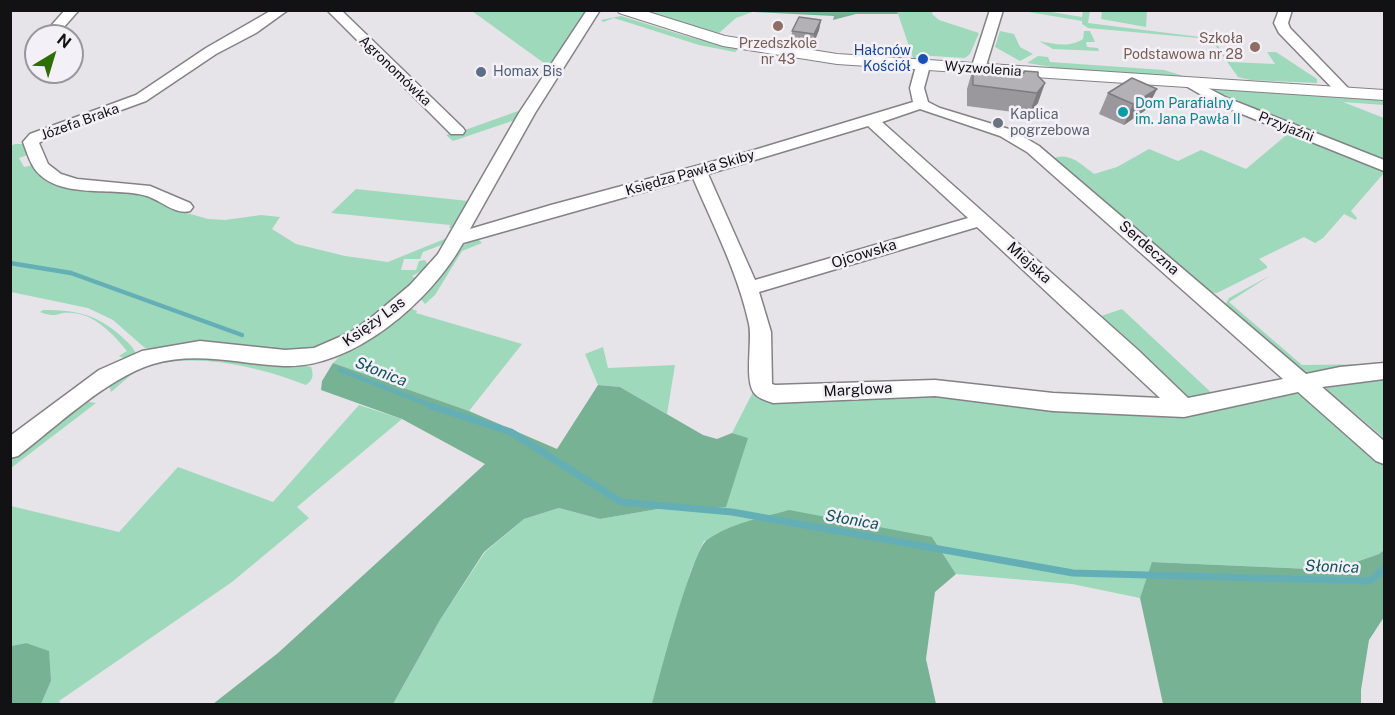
<!DOCTYPE html>
<html>
<head>
<meta charset="utf-8">
<style>
  body { margin:0 }
  #map { position:relative; width:1395px; height:715px; overflow:hidden; background:#e6e4e9; font-family:"Public Sans",sans-serif }
  canvas { display:block }
  .frame { position:absolute; inset:0; border:12px solid #121113; pointer-events:none }
  .north { position:absolute; left:24px; top:24px; width:60px; height:60px; box-sizing:border-box; background:#f3f1f7; border:2px solid #99979c; border-radius:50%; rotate:38deg; font-size:16px; font-weight:700; line-height:24px; text-align:center; color:#121113 }
  .north::after { content:''; display:block; margin:auto; width:21px; height:27px; background:#2f6e01; clip-path:polygon(50% 0,100% 100%,50% 72%,0 100%) }
</style>
</head>
<body>
<div id="map">
<canvas width="1395" height="715"></canvas>
<div class="frame"></div>
<div class="north">N</div>
</div>
<script>
const ctx = document.querySelector('canvas').getContext('2d');
ctx.lineJoin = 'round';
function paint(path, color) {
  ctx.fillStyle = color;
  ctx.fill(path, 'evenodd');
}
function trace(path, color, width, dash) {
  ctx.strokeStyle = color;
  ctx.lineWidth = width;
  ctx.lineCap = dash ? 'butt' : 'round';
  ctx.setLineDash(dash || []);
  ctx.stroke(path);
}
function label(font, color, halo, rows, align = 'center') {
  ctx.font = font + ' "Public Sans",sans-serif';
  ctx.lineWidth = 5;
  ctx.setLineDash([]);
  ctx.textBaseline = 'middle';
  ctx.strokeStyle = halo;
  ctx.fillStyle = color;
  for (const [text, x, y, turn = 0] of rows) {
    ctx.save();
    ctx.translate(x, y);
    ctx.rotate((+turn || 0) * Math.PI / 180);
    ctx.textAlign = isNaN(turn) ? turn : align;
    if (halo) ctx.strokeText(text, 0, 0);
    ctx.fillText(text, 0, 0);
    ctx.restore();
  }
}
paint(new Path2D(`
  M472,11H591L554,61L548,66Z
  M644,11H755L736,18L719,33Z
  M897,11H933L932,14L939,20L979,33L970,54L965,58L916,55V58H913Z
  M1023,11H1045L1082,17L1083,11H1090L1088,23L1200,37L1215,42L1230,62L1275,64L1267,52H1276L1317,79V83L1250,80L1238,77L1213,42L1199,38L1088,28L1082,24V21Z
  M1102,11H1147L1146,27L1101,19Z
  M621,16L689,37L738,49L735,52L699,45L614,18L603,22L601,20Z
  M1000,31L1014,34L1020,47L1033,54L1020,61L995,47Z
  M1084,31H1090L1095,42H1086L1087,47L1098,48L1099,51L1053,49L1039,41C1053,44 1070,48 1083,39Z
  M365,35L465,130L521,110L515,120L453,141L446,135L451,133Z
  M1038,56L1048,57L1050,62L1164,70L1187,77L1070,70L1027,63Z
  M1212,89L1384,99V105L1343,102L1384,118V163L1227,101L1223,94H1214L1208,90Z
  M1290,132L1383,168L1384,173L1351,211L1357,218L1356,220L1344,214L1323,238L1315,243L1304,237L1259,259L1267,266V268L1217,293L1207,292L1053,159C1068,151 1082,165 1094,174L1117,167L1149,149L1178,161L1201,150L1246,169Z
  M15,144H24L30,154L19,158L24,167L33,165L71,190L138,192L187,213L208,219L225,220L261,215L280,217L272,229L296,244L345,256L388,262L447,238L444,244L423,252L420,259H404L401,270H416L419,261L425,260L429,267L412,276L415,278L412,281L414,287L362,327L305,352L157,350L145,348L113,320L88,308L11,292L10,146Z
  M478,183L480,184L462,218L452,228H449L450,225L331,213L356,189L468,201Z
  M477,238L482,243L462,251L435,295L425,304L418,296L458,248Z
  M1271,275L1229,302L1302,365L1384,364V367L1310,375L1297,372L1225,305L1229,298Z
  M405,306L417,311L416,313L522,344L469,411L333,363L346,350Z
  M1122,309L1216,397L1293,378L1191,404L1095,318Z
  M43,310C76,310 96,314 121,336C127,342 133,346 136,354L126,359L119,356L127,351C114,335 95,314 72,313C57,311 58,319 40,312Z
  M603,347L608,368L675,365L667,414L620,387L598,385L585,354Z
  M183,355L303,365L311,367C314,375 313,380 306,385C260,367 188,349 140,370C130,374 120,385 111,392L109,386L121,373Z
  M1377,377H1384V438L1324,387Z
  M754,390H910L1041,410L1069,405L1178,412L1301,390L1310,393L1384,458V550L1379,554L1333,570L1153,562L1140,598L1072,584L956,574L932,537L704,541L691,570L652,704H393L440,620L485,552L524,519L559,508L600,519L658,509L747,438L732,433Z
  M85,401L96,403L11,468V457Z
  M359,405L402,419L297,507L309,518L232,582L59,701L61,704H41L51,681L26,643L11,646V506L119,532L178,467L273,502Z`), '#9ed9bb');
paint(new Path2D(`
  M755,10H897L898,14H856L833,20L834,16L754,12Z
  M333,363L469,411L557,449L598,385L620,387L703,435L717,439L732,433L748,438L726,507L658,509L600,519L559,508L524,519L484,552L440,620L393,704H213L278,653L485,464L402,419L321,390L322,381Z
  M789,510L932,537L956,574L935,592L926,659L936,704H652C659,679 692,550 707,540C731,523 761,518 789,510Z
  M1384,550V617L1369,640L1361,690V704H1163L1140,598L1152,562L1333,570L1379,554Z
  M26,643L49,651L51,681L41,704H11V646Z`), '#77b295');
trace(new Path2D(`
  M10,263L71,273L242,335
  M340,370L435,407`), '#64afb6', 4.5);
trace(new Path2D(`
  M431,406L511,432L621,502L732,512L1073,573L1370,581L1384,569`), '#64afb6', 7);
const minor = new Path2D(`
  M65,10H79L56,36H42Z
  M272,10H288L256,33L216,54L146,101L50,136L39,143L48,164L61,174L77,179L150,186L190,203L193,207L190,211C175,215 162,201 147,196C114,186 57,201 34,168C29,160 26,150 23,142L30,134L136,95L206,48Z
  M327,10H341L463,128L465,131L463,134H451Z
  M587,10H600L535,113L470,229L551,205L741,154L913,102L910,88L916,66L918,63H928L930,66L924,88L928,102L940,108L1012,130L1039,146L1306,374L1340,367L1384,363V379L1322,387L1384,441V464L1376,461L1298,392L1184,417L1053,411L935,396L773,403C768,401 760,399 756,395C743,384 753,341 749,324C738,273 713,225 693,178L463,243C431,301 353,369 284,366C239,364 197,351 153,364C107,378 56,427 18,456L10,458V436L99,370L142,351L200,341L285,350L314,348L351,332L372,317L410,285L438,254L519,113ZM920,109L1000,136L1027,152L1283,379L1188,398L1138,350L882,122ZM868,126L968,218L755,280L708,174ZM977,227L1160,398L1053,393L935,380L775,385L772,384L771,332L759,292Z
  M990,10H1003L985,69L978,73L971,69Z
  M1279,10H1292L1288,23L1290,28L1349,89L1351,92L1349,95H1339L1279,33L1274,23Z
  M1191,79L1227,98L1384,160V171L1217,104L1186,86L1184,83L1186,80Z`);
const tertiary = new Path2D(`
  M617,10H642L725,36L837,54L1384,90V100L837,64L723,46L619,13Z`);
trace(minor, '#838286', 3);
trace(tertiary, '#838286', 2);
paint(minor, '#fff');
paint(tertiary, '#fff');
paint(new Path2D(`
  M821,20L819,30L813,45L791,42L792,31Z
  M973,68L1007,73H1023L1024,71L1038,76V103L1029,114L967,106V89Z
  M1108,93L1147,109L1124,125L1099,114Z`), '#9a989d');
paint(new Path2D(`
  M821,20L819,30L813,45L814,34Z
  M1045,83L1038,103L1029,114L1037,93Z
  M1157,89L1147,109L1124,125L1133,104Z`), '#7d7c7f');
const building = new Path2D(`
  M799,17L821,20L814,34L792,31Z
  M973,68L1007,73H1024V71L1038,72V76L1045,83L1037,93L973,85Z
  M1132,78L1157,89L1133,104L1108,93Z`);
paint(building, '#b3b1b6');
trace(building, '#7d7c7f', 1.5);
for (const [x, y, r, color] of [
  [778,26,6,"#8d6e63"],
  [1255,47,6,"#8d6e63"],
  [923,59,6,"#1a4fb4"],
  [481,72,6,"#5c6f8a"],
  [1123,112,6,"#0f9aa8"],
  [998,123,6,"#6b7280"]
]) {
  const dot = new Path2D();
  dot.arc(x, y, r, 0, 2 * Math.PI);
  ctx.fillStyle = color;
  ctx.fill(dot);
  trace(dot, '#f3f1f7', 2);
}
label('14px', '#785e54', '#f3f1f7', [
  ["Szkoła",1243,39],
  ["Podstawowa nr 28",1243,55],
  ["Przedszkole",778,44,"center"],
  ["nr 43",778,60,"center"]
], 'right');
label('14px', '#164399', '#f3f1f7', [
  ["Hałcnów",911,51],
  ["Kościół",911,67]
], 'right');
label('14px', '#121113', '#f3f1f7', [
  ["Wyzwolenia",983,69,4],
  ["Agronomówka",395,71,44],
  ["Józefa Braka",80,122,-20],
  ["Przyjaźni",1286,127,22],
  ["Księdza Pawła Skiby",690,173,-16]
]);
label('14px', '#4e5e75', '#f3f1f7', [
  ["Homax Bis",493,72]
], 'left');
label('14px', '#0d838f', '#f3f1f7', [
  ["Dom Parafialny",1135,104],
  ["im. Jana Pawła II",1135,120]
], 'left');
label('14px', '#5b616d', '#f3f1f7', [
  ["Kaplica",1010,115],
  ["pogrzebowa",1010,131]
], 'left');
label('15px', '#121113', '#f3f1f7', [
  ["Serdeczna",1149,248,41],
  ["Ojcowska",864,254,-17],
  ["Miejska",1029,263,42],
  ["Księży Las",374,322,-36],
  ["Marglowa",858,390,-3]
]);
label('italic 16px', '#13555a', '#f3f1f7', [
  ["Słonica",381,372,22],
  ["Słonica",852,520,10],
  ["Słonica",1332,567,2]
]);
</script>
</body>
</html>
